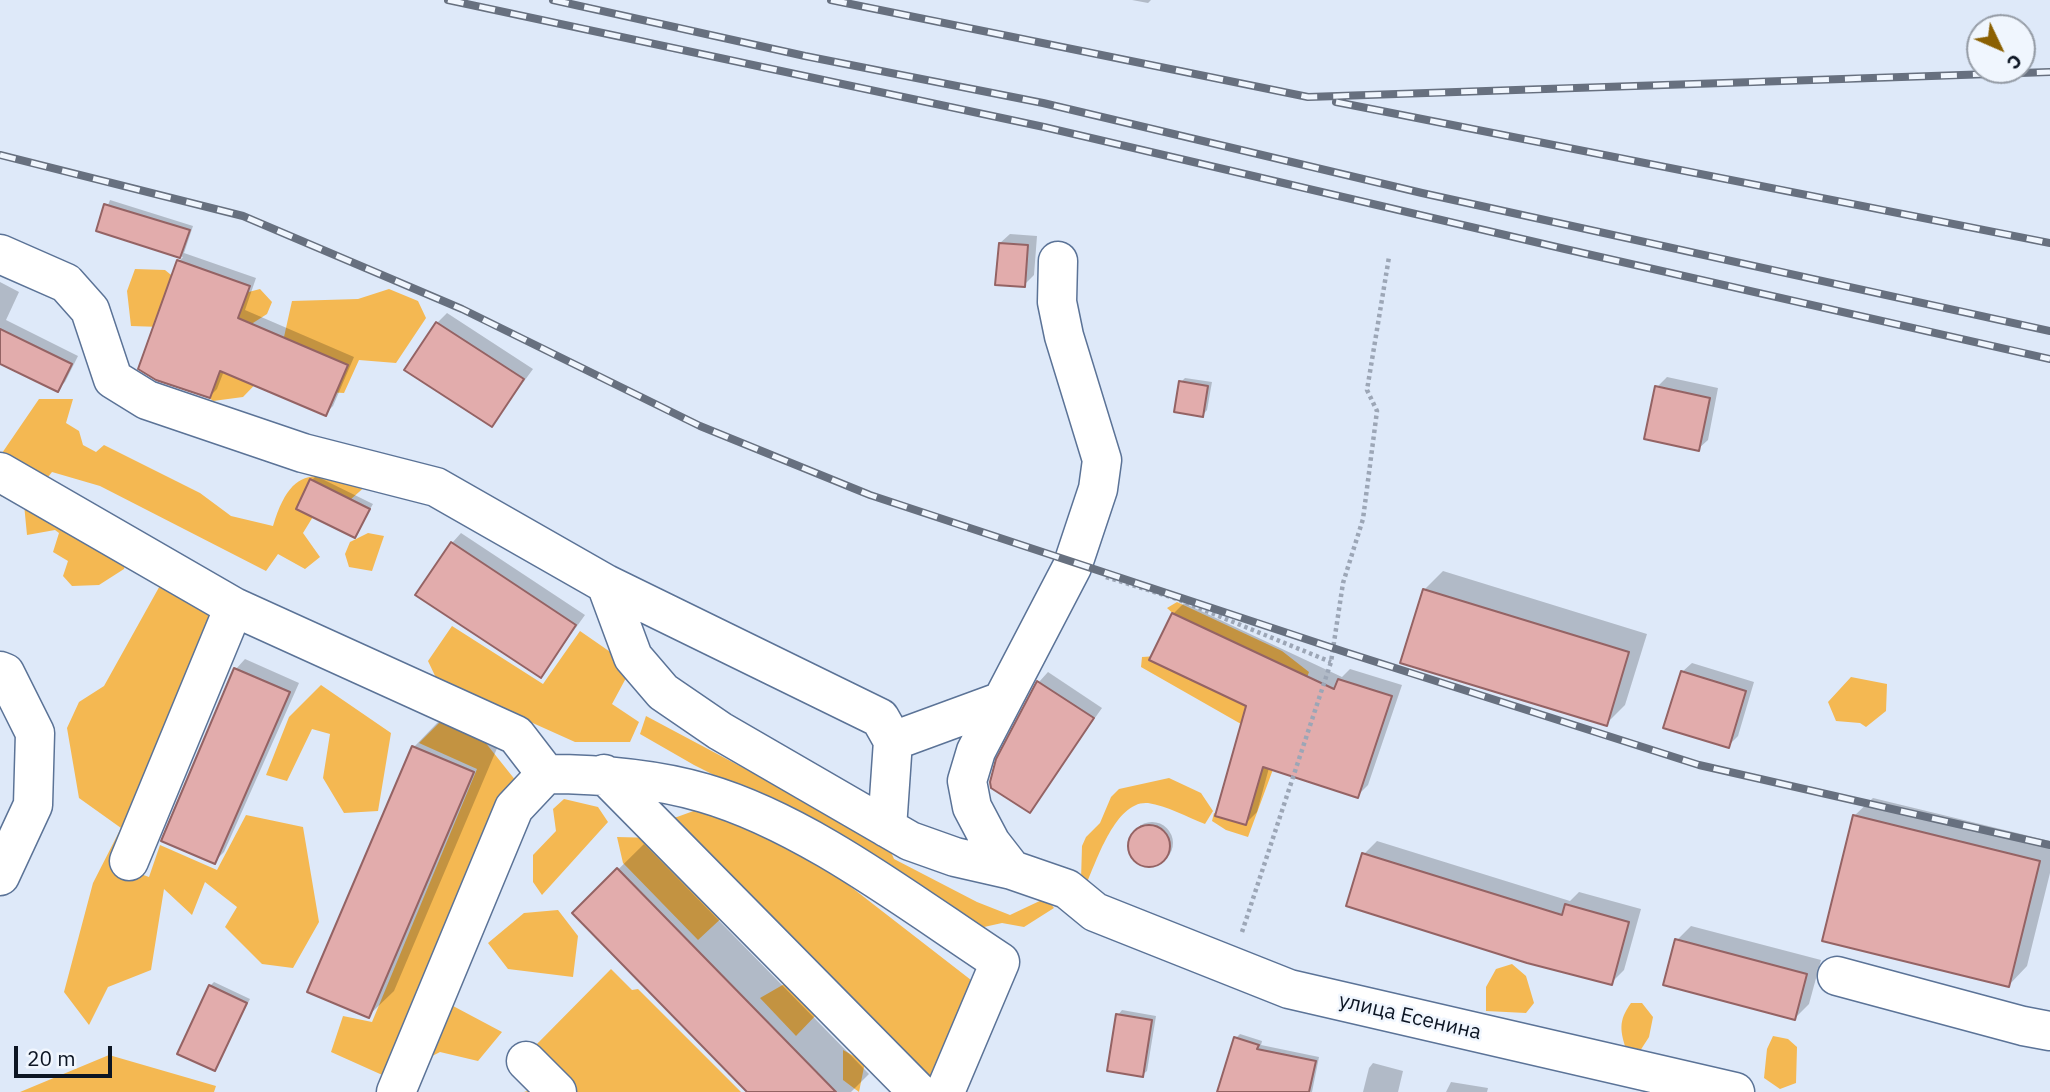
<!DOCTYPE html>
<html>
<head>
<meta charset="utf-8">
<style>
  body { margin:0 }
  #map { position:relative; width:2050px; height:1092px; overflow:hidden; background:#dee9f9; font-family:"IBM Plex Sans",sans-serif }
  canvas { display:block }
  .north { position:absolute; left:1966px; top:14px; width:70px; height:70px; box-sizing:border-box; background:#f0f6fe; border:2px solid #959ca6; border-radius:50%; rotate:134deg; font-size:19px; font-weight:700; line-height:28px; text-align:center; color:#0c1523 }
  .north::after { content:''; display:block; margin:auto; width:24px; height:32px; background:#8b6002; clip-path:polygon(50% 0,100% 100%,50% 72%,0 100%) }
  .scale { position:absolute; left:14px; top:1046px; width:98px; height:32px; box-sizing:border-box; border:4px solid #0c1523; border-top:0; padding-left:9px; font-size:21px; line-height:24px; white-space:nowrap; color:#0c1523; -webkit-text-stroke:5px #f0f6fe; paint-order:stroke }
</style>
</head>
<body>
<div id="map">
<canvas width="2050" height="1092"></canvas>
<div class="north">С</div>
<div class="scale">20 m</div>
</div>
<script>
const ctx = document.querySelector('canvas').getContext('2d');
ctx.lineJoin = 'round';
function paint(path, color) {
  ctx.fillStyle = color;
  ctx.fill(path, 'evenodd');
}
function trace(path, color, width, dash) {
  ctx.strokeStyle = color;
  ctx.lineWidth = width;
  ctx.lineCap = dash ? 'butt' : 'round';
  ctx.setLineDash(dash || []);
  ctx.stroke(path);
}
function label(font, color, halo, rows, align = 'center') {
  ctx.font = font + ' "IBM Plex Sans",sans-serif';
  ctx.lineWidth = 5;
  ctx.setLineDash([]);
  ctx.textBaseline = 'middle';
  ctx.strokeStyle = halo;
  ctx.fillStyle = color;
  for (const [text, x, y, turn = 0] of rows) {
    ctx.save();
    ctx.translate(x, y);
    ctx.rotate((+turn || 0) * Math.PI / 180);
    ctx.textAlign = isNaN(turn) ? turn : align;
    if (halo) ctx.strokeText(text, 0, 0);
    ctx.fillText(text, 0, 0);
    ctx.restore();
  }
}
paint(new Path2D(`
  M135,269L165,270L181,283L161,327L131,326L127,291Z
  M260,289L272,302L267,314L242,330L272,367L243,397L213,401L193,384L241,294Z
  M389,289L418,301L426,318L396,363L359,360L344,393L327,392L282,346L292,301L358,299Z
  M39,399H73L66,423L79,431L83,445L96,452L104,445L200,493L231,516L273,526C292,464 314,473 368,484L341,508L322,502L303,533L320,557L305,569L278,554L266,571L100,486L52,472L33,496L129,546L124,569L99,585L72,586L63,576L68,561L53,552L59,533L55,530L27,535L24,504L0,496V456Z
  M368,533L384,536L372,571L349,567L345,554L350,542Z
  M172,564L221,597L189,703L127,815L130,824L116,865L149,877L160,845L217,870L246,815L303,827L319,922L293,968L262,964L225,927L237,907L205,882L192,915L164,889L151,970L108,987L89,1025L64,992L93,883L121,828L79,798L67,728L79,702L104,686Z
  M1177,602L1282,651L1309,672L1248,837L1226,830L1212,821L1214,813L1245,821L1241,724L1141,667L1142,657L1158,656L1178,618L1167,608Z
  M452,626L543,684L580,631L632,667L612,704L639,722L630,742H575L437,680L428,661Z
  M1851,677L1887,684L1886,711L1866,727L1860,723L1836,721L1828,702Z
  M321,685L391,733L378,811L344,813L323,778L330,734L312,729L287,781L266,775L289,717Z
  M646,716L888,845L894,859L977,902L1010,915L1046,898L1054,908L1024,927L1002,923L984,927L907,881L873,855L694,765L640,734Z
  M442,720L481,737L516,781L423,990L502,1032L478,1061L440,1052L389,1078L331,1052L343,1016L372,1022L477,769L419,743Z
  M1169,778L1201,793L1213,811L1205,824C1187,817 1167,806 1148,803C1117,800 1098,857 1088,880H1081L1082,846L1086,837L1100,823L1111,797L1119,789Z
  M564,799L598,807L608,822L542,895L533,882V855L556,831L553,809Z
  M699,809L761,831L842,880L971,980L933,1085L660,818L677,817Z
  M617,837L656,838L741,900L698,940L623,863Z
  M558,910L578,936L573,977L508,969L488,943L524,913Z
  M1512,964L1526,976L1534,1003L1526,1013L1486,1011V987L1496,969Z
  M611,969L632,990L638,989L741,1092H524L531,1090L534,1047Z
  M786,983L819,1012L796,1036L760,998Z
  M1631,1003H1642L1653,1017L1649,1037L1640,1051L1627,1052C1620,1031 1618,1021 1631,1003Z
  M1773,1036L1788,1039L1797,1047L1796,1083L1780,1089L1764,1078L1767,1049Z
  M843,1050L865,1062L859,1092L843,1080Z
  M109,1055L216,1086L214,1092H20Z`), '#f4b852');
paint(new Path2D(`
  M1132,0H1151L1148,3Z
  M110,200L193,226L184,253L256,278L245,310L354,357L333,406L325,414L224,371L217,389L210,396L179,261L183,257L98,230Z
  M1010,234L1037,236L1034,275L1024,285L1000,243Z
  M0,282L19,292L6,320L78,356L65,382L57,390L0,361Z
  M447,313L533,369L492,425L437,323Z
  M1667,377L1718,388L1708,440L1698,449L1657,387Z
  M1185,378L1212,382L1207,410L1203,415L1181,382Z
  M316,476L373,504L355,536L312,480Z
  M461,533L585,615L541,676L452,543Z
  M1443,571L1647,634L1625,705L1606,724L1424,590Z
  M1184,603L1342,677L1350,669L1402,685L1368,785L1357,796L1269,768L1257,812L1246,823L1248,705L1173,614Z
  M245,659L299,683L224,852L214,862L236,669Z
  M1692,663L1754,682L1738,736L1728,746L1682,672Z
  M1048,672L1102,708L1029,811L998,760L1039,682Z
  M439,721L498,746L394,991L368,1016L414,747Z
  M1873,798L2050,841V873L2027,966L2009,985L1854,816Z
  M1131 843a21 21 0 1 1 42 0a21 21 0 1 1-42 0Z
  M1377,841L1570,901L1579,892L1641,909L1624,970L1611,983L1364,854Z
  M644,844L869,1074L851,1092H749L574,913Z
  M1691,926L1821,960L1809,1004L1795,1018L1677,940Z
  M214,982L250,999L215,1069L210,986Z
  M1122,1010L1156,1016L1147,1071L1142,1075L1118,1015Z
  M1240,1034L1262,1041L1261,1045L1319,1057L1312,1092H1232L1236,1038Z
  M1373,1063L1403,1071L1398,1092H1363L1369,1068Z
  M1451,1082L1488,1088L1487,1092H1446Z`), '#0003');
const building = new Path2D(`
  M104,204L190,230L180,258L96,231Z
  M999,243L1028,245L1025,287L995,285Z
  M177,260L250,286L238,318L348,365L326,416L220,371L210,398L156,380L138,369Z
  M436,322L524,379L492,427L404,370Z
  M0,329L72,364L58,392L0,364Z
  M1179,381L1208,386L1203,417L1174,412Z
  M1655,386L1710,398L1699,451L1644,439Z
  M310,479L370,509L355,538L296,509Z
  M451,542L576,625L541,678L415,595Z
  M1423,589L1629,652L1607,726L1400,663Z
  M1172,613L1334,689L1338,679L1392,696L1358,798L1263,767L1246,825L1215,816L1246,706L1149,660Z
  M234,668L290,692L215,864L161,841Z
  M1681,671L1746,691L1729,748L1663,728Z
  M1037,681L1094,718L1030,813L991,788L990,782L996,759Z
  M412,746L474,772L369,1018L307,992Z
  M1853,815L2040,861L2009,987L1822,941Z
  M1128 846a21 21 0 1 1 42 0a21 21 0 1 1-42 0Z
  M1362,853L1562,915L1565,904L1629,922L1612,985L1527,963L1346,906Z
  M617,868L836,1092H747L572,913Z
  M1675,939L1807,974L1795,1020L1663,985Z
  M209,985L247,1003L215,1071L177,1054Z
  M1116,1014L1152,1020L1143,1077L1107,1071Z
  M1234,1037L1259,1045L1257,1049L1316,1061L1309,1092H1217Z`);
paint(building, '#e2acac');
trace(building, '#946364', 2);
const minor = new Path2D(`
  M0,254L66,283L90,310L113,379L147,400L303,453L436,487L606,584L633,657L663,692L720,731L910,841L955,857L1012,870
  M1058,261L1057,302L1064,336L1102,460L1098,489L1072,567L976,751L967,781L972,807L991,843L1012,870L1067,889L1095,912L1289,989L1735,1092
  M0,472L234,607
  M606,584L880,718L893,741L887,828
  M0,671L5,673L35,733L33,805L0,876
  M893,741L1002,701
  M604,774L918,1092
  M129,861L234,607L516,735L546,774C599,774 653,778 704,793C807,823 910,903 1000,962L945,1092
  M1837,976L2023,1026L2050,1031
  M526,1061L557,1092
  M396,1092L514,808L546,774`);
trace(minor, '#5b7397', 41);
trace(new Path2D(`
  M1106,577L1177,599L1331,662
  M1242,932L1331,662L1343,583L1363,519L1377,411L1367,390L1389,257`), '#9ca6b6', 4.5, [3.5, 3.5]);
trace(minor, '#fff', 38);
const rail = new Path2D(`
  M448,0L1044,127L1565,249L2050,359
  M553,0L805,56L1043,103L1422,193L2050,331
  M831,0L1308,97L2050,72
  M1336,102L2050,243
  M0,155L243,216L462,309L700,426L870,495L1345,652L1699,765L2050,845`);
trace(rail, '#67707f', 8);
trace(rail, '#f0f6fe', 5, [16]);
label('21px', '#0c1523', '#f0f6fe', [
  ["улица Есенина",1410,1017,13]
]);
</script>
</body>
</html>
